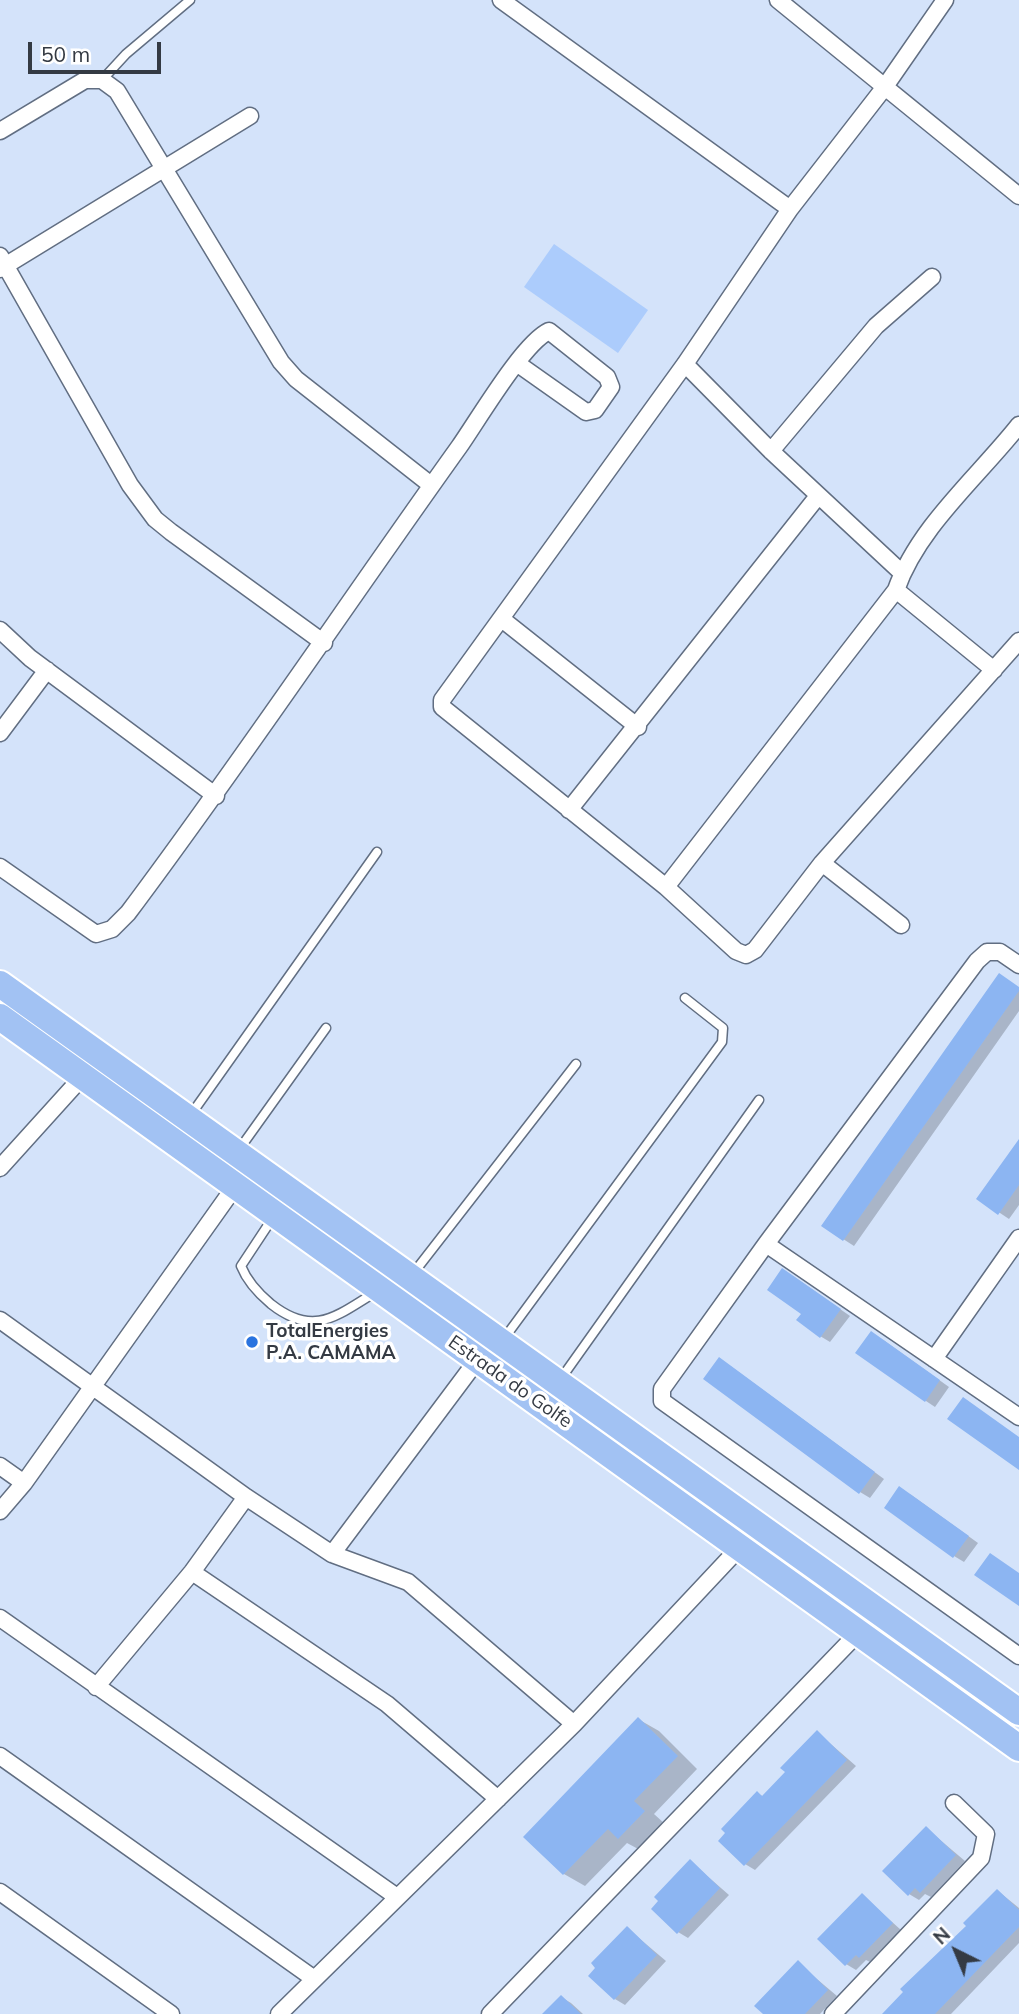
<!DOCTYPE html>
<html>
<head>
<meta charset="utf-8">
<style>
  body { margin:0 }
  #map { position:relative; width:1019px; height:2014px; overflow:hidden; background:#d4e3fa; font-family:Mulish,sans-serif }
  canvas { display:block }
  .north { position:absolute; left:921px; top:1916px; width:70px; height:70px; -webkit-text-stroke:5px #fff; paint-order:stroke; rotate:317deg; font-size:19px; font-weight:700; line-height:28px; text-align:center; color:#343a43 }
  .north::after { content:''; display:block; margin:auto; width:24px; height:32px; background:#343a43; clip-path:polygon(50% 0,100% 100%,50% 72%,0 100%) }
  .scale { position:absolute; left:28px; top:42px; width:133px; height:32px; box-sizing:border-box; border:4px solid #343a43; border-top:0; padding-left:9px; font-size:21px; line-height:24px; white-space:nowrap; color:#343a43; -webkit-text-stroke:5px #fff; paint-order:stroke }
</style>
</head>
<body>
<div id="map">
<canvas width="1019" height="2014"></canvas>
<div class="north">N</div>
<div class="scale">50 m</div>
</div>
<script>
const ctx = document.querySelector('canvas').getContext('2d');
ctx.lineJoin = 'round';
function paint(path, color) {
  ctx.fillStyle = color;
  ctx.fill(path, 'evenodd');
}
function trace(path, color, width, dash) {
  ctx.strokeStyle = color;
  ctx.lineWidth = width;
  ctx.lineCap = dash ? 'butt' : 'round';
  ctx.setLineDash(dash || []);
  ctx.stroke(path);
}
function label(font, color, halo, rows, align = 'center') {
  ctx.font = font + ' Mulish,sans-serif';
  ctx.lineWidth = 7;
  ctx.setLineDash([]);
  ctx.textBaseline = 'middle';
  ctx.strokeStyle = halo;
  ctx.fillStyle = color;
  for (const [text, x, y, turn = 0] of rows) {
    ctx.save();
    ctx.translate(x, y);
    ctx.rotate((+turn || 0) * Math.PI / 180);
    ctx.textAlign = isNaN(turn) ? turn : align;
    if (halo) ctx.strokeText(text, 0, 0);
    ctx.fillText(text, 0, 0);
    ctx.restore();
  }
}
paint(new Path2D(`
  M554,244L648,310L618,353L524,287Z`), '#acccfc');
paint(new Path2D(`
  M1019,988V1011L854,1246L823,1226Z
  M1019,1142V1205L1009,1219L979,1199Z
  M793,1276L850,1316L830,1342L820,1336L803,1313Z
  M882,1339L949,1387L935,1407L926,1401Z
  M729,1365L884,1479L870,1498L860,1492Z
  M910,1494L978,1543L964,1562L954,1556Z
  M638,1719L659,1731L697,1769L654,1814L665,1824L640,1850L627,1843L585,1886L564,1874L525,1836Z
  M817,1732L856,1766L755,1870L745,1864L757,1793L764,1797L788,1772Z
  M926,1828L965,1861L931,1897L925,1894L919,1900L909,1894Z
  M690,1861L729,1895L688,1938L678,1932Z
  M998,1891L1019,1908V1943L951,2014H883L969,1926Z
  M862,1895L901,1930L870,1962L866,1960L856,1970L846,1964Z
  M627,1928L666,1961L625,2005L615,1999Z
  M798,1963L837,1996L820,2014H765Z
  M561,1997L571,2003L583,2014H545Z`), '#0003');
paint(new Path2D(`
  M999,973L1019,987V991L843,1241L821,1226Z
  M1019,1139V1185L998,1215L976,1199Z
  M782,1268L841,1309L820,1338L796,1320L801,1314L767,1290Z
  M871,1331L940,1380L925,1402L855,1353Z
  M719,1357L875,1472L859,1494L703,1379Z
  M963,1397L1019,1437V1470L947,1419Z
  M899,1486L969,1536L953,1558L884,1508Z
  M990,1553L1019,1573V1606L974,1575Z
  M638,1717L678,1756L634,1801L645,1811L618,1839L608,1829L563,1875L523,1837Z
  M817,1730L847,1760L744,1866L718,1841L725,1833L721,1829L757,1791L762,1796L785,1772L780,1768Z
  M926,1826L956,1855L920,1893L915,1888L908,1896L882,1871Z
  M690,1859L720,1888L677,1934L651,1909L658,1901L654,1897Z
  M997,1889L1019,1910V1927L935,2014H882L903,1992L900,1989L966,1926L963,1923Z
  M862,1893L893,1923L859,1958L856,1955L845,1966L817,1939Z
  M627,1926L657,1955L614,2000L588,1976L595,1968L591,1963Z
  M798,1960L828,1990L805,2014H763L754,2006Z
  M561,1995L581,2014H542Z`), '#8cb5f2');
const service = new Path2D(`
  M102,80L126,54L190,0
  M190,1116L377,852
  M238,1151L326,1028
  M274,1216L241,1266C247,1281 259,1294 271,1304C313,1337 335,1317 374,1293
  M412,1275L576,1064
  M503,1340L722,1042L723,1028L685,998
  M560,1380L759,1100`);
const minor = new Path2D(`
  M501,0L790,209
  M778,0L1019,196
  M945,0L884,88L790,209L685,364L442,700V707L666,887L736,951L746,955L755,950L822,863L1019,641
  M0,131L85,80H102L117,91L281,362L296,379L431,485
  M0,256L130,485L155,519L171,532L324,643
  M0,269L250,116
  M685,364L771,451L902,573
  M771,451L876,326L932,277
  M896,590L994,670
  M503,620L638,727
  M0,630L30,658L216,796
  M0,733L47,670
  M569,810L818,496
  M822,863L901,925
  M0,867L96,934L112,929L128,913C242,761 348,602 459,447C478,420 523,343 549,331L607,377L611,387L595,410L586,412L518,364
  M666,887L896,590C918,527 978,477 1019,425
  M1019,965L1000,952H987L977,961L766,1244L662,1389V1401L1019,1656
  M0,1168L84,1075
  M766,1244L1019,1417
  M0,1320L246,1497L332,1554L408,1582L574,1724
  M934,1359L1019,1238
  M0,1466L24,1483
  M0,1511L24,1483L236,1185
  M332,1554L478,1359
  M192,1572L387,1704L498,1799
  M0,1618L397,1897
  M96,1687L192,1572L246,1497
  M0,1756L313,1978
  M0,1892L171,2014
  M279,2014L574,1724L741,1546
  M490,2014L859,1632
  M833,2014L981,1858L986,1834L954,1803`);
const trunk = new Path2D(`
  M0,984L1019,1712
  M0,1017L1019,1748`);
trace(service, '#616e82', 11);
trace(minor, '#616e82', 19);
trace(trunk, '#fff', 30);
trace(service, '#fff', 8);
trace(minor, '#fff', 16);
trace(trunk, '#a2c2f3', 26);
for (const [x, y, r, color] of [
  [252,1342,7,"#2973df"]
]) {
  const dot = new Path2D();
  dot.arc(x, y, r, 0, 2 * Math.PI);
  ctx.fillStyle = color;
  ctx.fill(dot);
  trace(dot, '#fff', 2.5);
}
label('bold 19px', '#343a43', '#fff', [
  ["TotalEnergies",266,1331],
  ["P.A. CAMAMA",266,1353]
], 'left');
label('19px', '#343a43', '#fff', [
  ["Estrada do Golfe",510,1382,35]
]);
</script>
</body>
</html>
